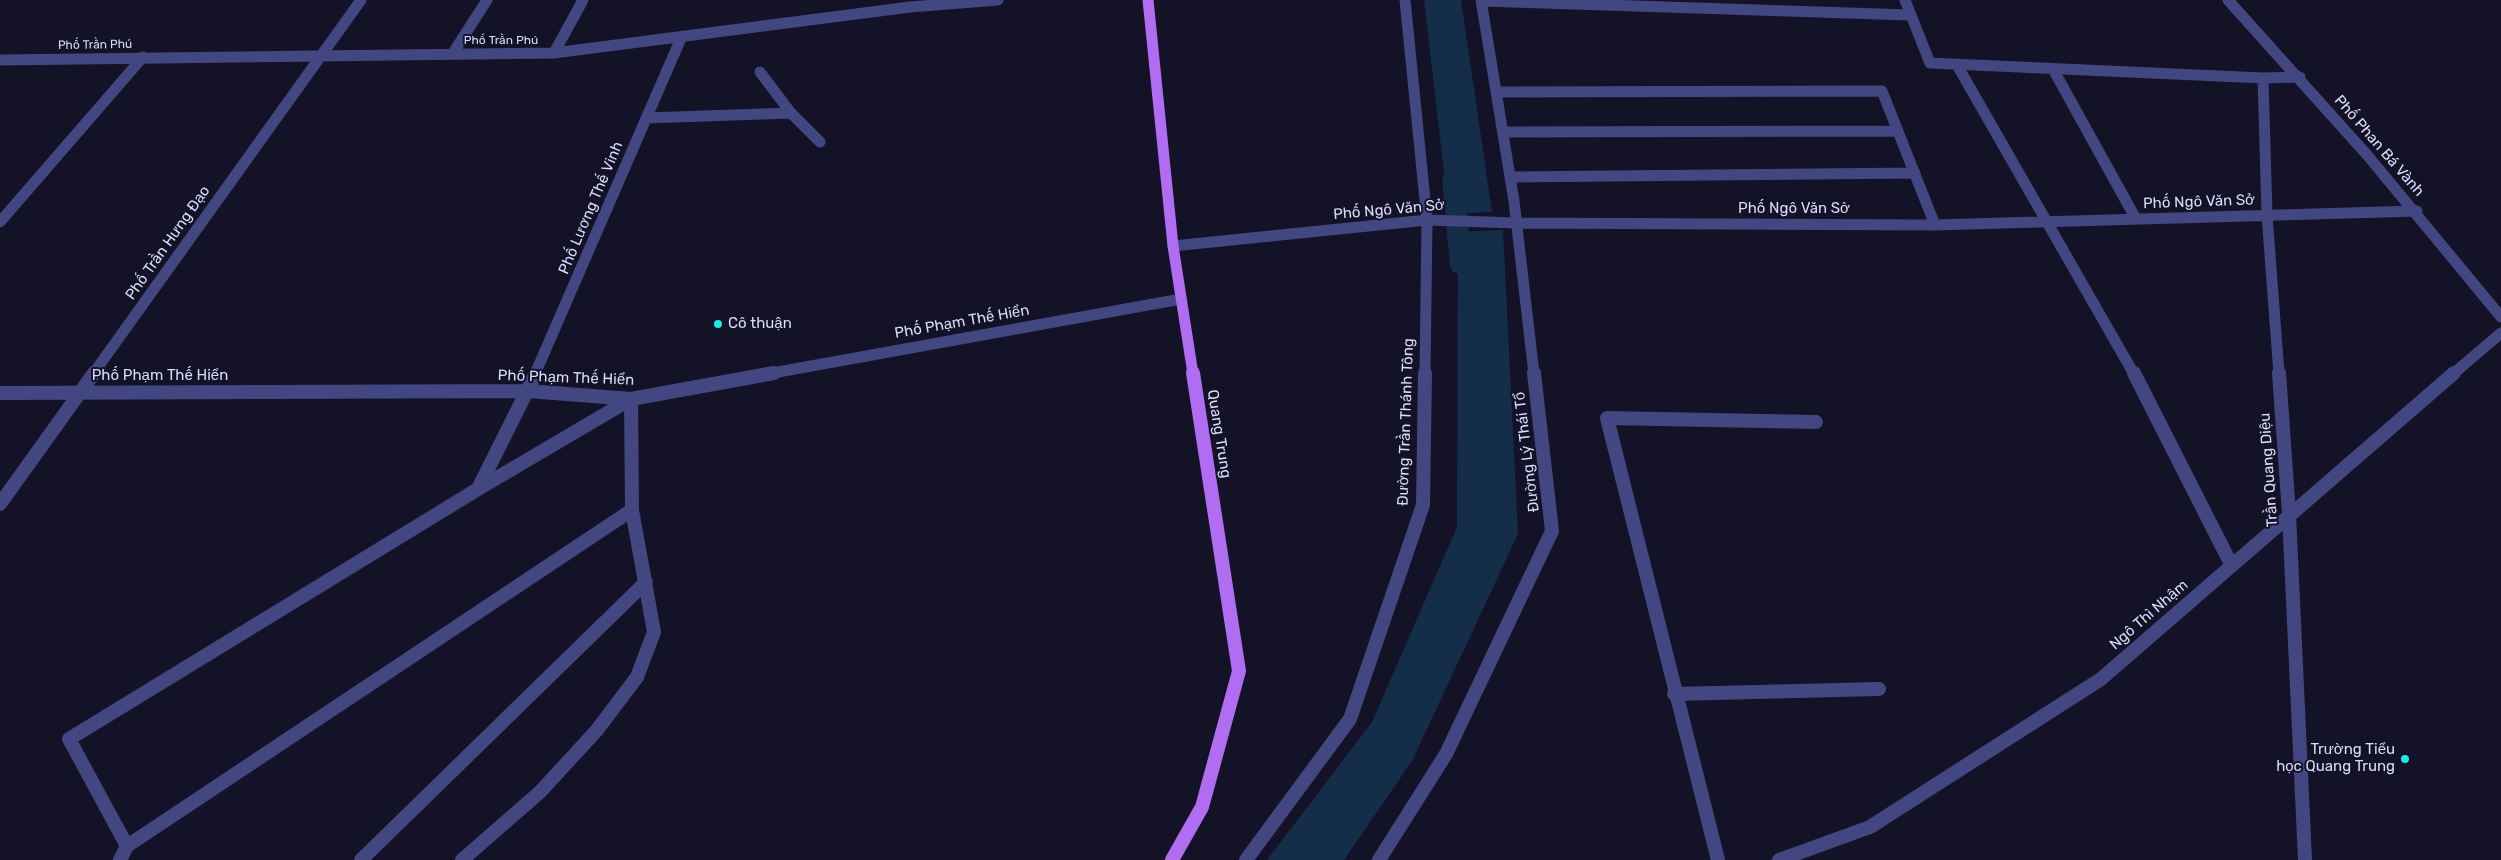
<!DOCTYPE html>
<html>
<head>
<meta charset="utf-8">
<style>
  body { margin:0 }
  canvas { display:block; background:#131226 }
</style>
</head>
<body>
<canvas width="2501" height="860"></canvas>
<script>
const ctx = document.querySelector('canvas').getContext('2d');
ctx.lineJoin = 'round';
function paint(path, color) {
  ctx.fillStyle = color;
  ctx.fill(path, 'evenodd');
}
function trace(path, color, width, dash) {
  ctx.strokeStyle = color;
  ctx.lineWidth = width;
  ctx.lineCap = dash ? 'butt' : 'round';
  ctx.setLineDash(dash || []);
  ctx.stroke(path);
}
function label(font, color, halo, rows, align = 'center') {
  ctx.font = font + ' Rubik,sans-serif';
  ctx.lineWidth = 4;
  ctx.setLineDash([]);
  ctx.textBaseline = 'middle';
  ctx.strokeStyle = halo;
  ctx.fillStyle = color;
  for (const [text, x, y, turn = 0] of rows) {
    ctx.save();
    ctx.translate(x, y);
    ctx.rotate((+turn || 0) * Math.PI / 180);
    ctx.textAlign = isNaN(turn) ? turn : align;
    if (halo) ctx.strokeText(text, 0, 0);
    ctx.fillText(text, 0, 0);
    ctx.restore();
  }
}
paint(new Path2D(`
  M1424,0H1461L1492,212L1449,214Z
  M1503,230L1518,534L1412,761L1344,860H1267L1372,722L1457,527L1458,232Z`), '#142d49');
paint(new Path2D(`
  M1453,172L1461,174L1464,179L1472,266L1469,272L1461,274L1453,272L1450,266L1442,179L1445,174Z`), '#142d49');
trace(new Path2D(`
  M1405,0L1427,220L1425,374
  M1481,0L1514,201L1534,374
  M1905,0L1930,63L2263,78L2300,77
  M2228,0L2368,156L2501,317
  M1482,1L1910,15
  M453,53L487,0
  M554,53L583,0
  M0,60L554,53L910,7L998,0
  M1957,65L2134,374
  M2053,69L2136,219
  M760,72L791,113L820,142
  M2263,78L2267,215L2279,374
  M1497,92L1882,91L1935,225
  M646,118L791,113
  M1503,132L1898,131
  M1510,177L1915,173
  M0,222L143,57
  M1173,246L1427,220L1517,223L1935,225L2417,211
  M93,374L361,0
  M535,374L682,36
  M767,374L1181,299
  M2453,374L2501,333`), '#424681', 11);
trace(new Path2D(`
  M2134,373L2231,564
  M2279,373L2289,514L2305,860
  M0,393L528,391L631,399L774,373
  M0,504L94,373
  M1674,694L1879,689
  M127,846L69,739L478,489L536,373
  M120,860L127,846L632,510
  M361,860L646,582
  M462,860L540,792L597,730L637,677L654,632L632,510L631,399L478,489
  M1246,860L1350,719L1423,505L1425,373
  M1379,860L1446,754L1552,531L1534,373
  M1718,860L1607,418L1816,422
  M1779,860L1870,827L2101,679L2454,373`), '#424681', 14);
trace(new Path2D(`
  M1148,0L1173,246L1193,374`), '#b16df1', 11);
trace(new Path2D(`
  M1172,860L1202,807L1239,671L1193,373`), '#b16df1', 14);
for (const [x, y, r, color] of [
  [718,324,5,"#19e9e7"],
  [2405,759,5,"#19e9e7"]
]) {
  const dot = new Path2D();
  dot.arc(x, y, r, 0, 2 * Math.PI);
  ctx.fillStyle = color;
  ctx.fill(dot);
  trace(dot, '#131226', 2);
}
label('12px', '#dbdbfc', '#131226', [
  ["Phố Trần Phú",501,41],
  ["Phố Trần Phú",95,45,-1]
]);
label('15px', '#dbdbfc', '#131226', [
  ["Phố Phan Bá Vành",2379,146,49],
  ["Phố Ngô Văn Sở",2199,202,-2],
  ["Phố Lương Thế Vinh",591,208,-67],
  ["Phố Ngô Văn Sở",1794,209],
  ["Phố Ngô Văn Sở",1389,210,-5],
  ["Phố Trần Hưng Đạo",168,243,-55],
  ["Phố Phạm Thế Hiển",962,322,-10],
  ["Phố Phạm Thế Hiển",160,376],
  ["Phố Phạm Thế Hiển",566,378,2],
  ["Đường Trần Thánh Tông",1406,422,-88],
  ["Quang Trung",1219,434,81],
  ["Đường Lý Thái Tổ",1527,452,-97],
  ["Trần Quang Diệu",2269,470,-94],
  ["Ngô Thì Nhậm",2149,615,-41]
]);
label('15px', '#dbdbfc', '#131226', [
  ["Cô thuận",728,324],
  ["Trường Tiểu",2395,750,"right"],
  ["học Quang Trung",2395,767,"right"]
], 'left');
</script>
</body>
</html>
